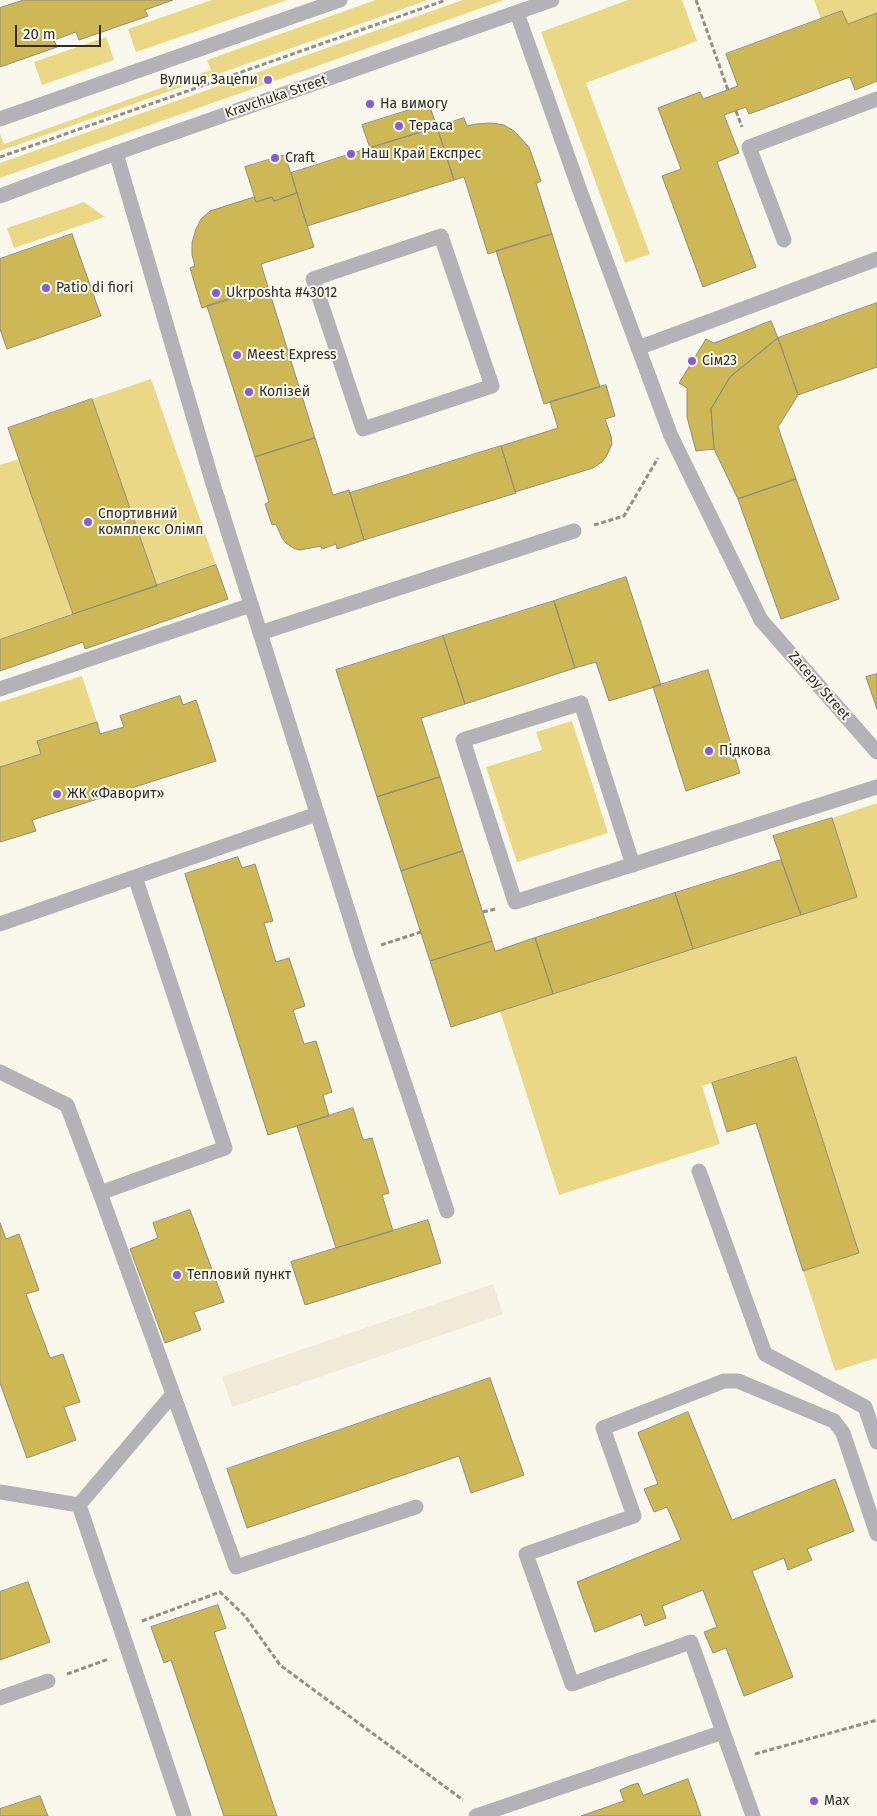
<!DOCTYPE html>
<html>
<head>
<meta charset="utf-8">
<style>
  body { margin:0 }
  #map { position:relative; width:877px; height:1816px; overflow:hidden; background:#faf8ec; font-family:"Fira Sans",sans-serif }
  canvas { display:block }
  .scale { position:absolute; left:15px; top:25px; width:86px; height:22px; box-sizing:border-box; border:2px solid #2d2c27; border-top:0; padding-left:6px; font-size:15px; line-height:18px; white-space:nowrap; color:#2d2c27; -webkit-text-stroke:4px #faf8ec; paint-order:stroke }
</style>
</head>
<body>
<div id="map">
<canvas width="877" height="1816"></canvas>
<div class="scale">20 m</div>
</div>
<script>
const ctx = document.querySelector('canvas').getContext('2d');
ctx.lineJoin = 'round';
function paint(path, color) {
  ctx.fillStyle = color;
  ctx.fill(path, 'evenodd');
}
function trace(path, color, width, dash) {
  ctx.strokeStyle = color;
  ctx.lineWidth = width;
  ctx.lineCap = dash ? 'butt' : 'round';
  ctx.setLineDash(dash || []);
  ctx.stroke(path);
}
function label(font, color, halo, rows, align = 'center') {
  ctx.font = font + ' "Fira Sans",sans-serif';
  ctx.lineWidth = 4;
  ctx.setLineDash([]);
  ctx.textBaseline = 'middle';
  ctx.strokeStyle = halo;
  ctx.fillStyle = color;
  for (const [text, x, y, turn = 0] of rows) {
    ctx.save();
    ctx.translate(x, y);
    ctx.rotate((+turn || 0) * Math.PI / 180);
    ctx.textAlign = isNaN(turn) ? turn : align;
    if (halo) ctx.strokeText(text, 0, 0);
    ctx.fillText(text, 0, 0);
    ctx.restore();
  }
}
paint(new Path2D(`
  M493,1284L503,1314L232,1407L222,1377Z`), '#efebd8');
paint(new Path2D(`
  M212,0H287L136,52L128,29Z
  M376,0H428L0,151V134L4,144L211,70L207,60Z
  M463,0H504L0,178V163Z
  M628,0H682L697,41L586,83L650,254L625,263L541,32Z
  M814,0H877V13L848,24L842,11L821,19Z
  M106,37L114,60L42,85L34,62Z
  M84,202L105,217L14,248L7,228Z
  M151,379L216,565L157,586L92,399Z
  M19,459L73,614L0,640V465Z
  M82,676L97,722L37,741L41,754L0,767V702Z
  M572,721L608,833L517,862L486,767L542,750L536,732Z
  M877,803V1358L835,1371L803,1271L859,1253L796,1057L702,1086L720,1144L559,1195L500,1011L857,897L832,818Z`), '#ead887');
const building = new Path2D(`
  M24,0H173L145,10L148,16L79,40L76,32L54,40L57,47L0,67V8Z
  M842,11L848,24L877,13V81L855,90L850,77L749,114L746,107L724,115L739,153L717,162L756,267L703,287L662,176L681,169L658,108L700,92L703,99L738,86L726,54Z
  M429,104L437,127L370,148L362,125Z
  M464,118L467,126L476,124L491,123L504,125L514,131L529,147L541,181L536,183L552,234L488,254L464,177L454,180L437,127Z
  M437,127L454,180L307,226L291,173Z
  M285,155L297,193L274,201L272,197L256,202L245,167Z
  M297,193L314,247L261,264L268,287L202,308L190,268L195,266L192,255V243L196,229L201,219L210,211L254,197L256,202L272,197L274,201Z
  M72,234L101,316L7,349L0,329V259Z
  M552,234L600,387L544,404L496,251Z
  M268,287L315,438L255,457L207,306Z
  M877,303V367L798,395L778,338Z
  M771,321L778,338L730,377L711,409L714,449L696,451L687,417V388L679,383L706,339L714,343Z
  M778,338L798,395L778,427L796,479L738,499L714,449L711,409L730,377Z
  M606,385L615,416L605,419L611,436L612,444L607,455L603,461L593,468L515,492L501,446L558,428L550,402Z
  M92,399L157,586L73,614L8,428Z
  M315,438L333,495L349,490L364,540L337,549L336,544L322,549L321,546L300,550L293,548L286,543L282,538L276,524L272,525L265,504L269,502L255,457Z
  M501,446L516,493L364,540L350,493Z
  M796,479L839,599L781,619L738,499Z
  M216,565L228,599L85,649L83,642L0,671V640Z
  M626,577L661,685L609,701L596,662L575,668L554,601Z
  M554,601L575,668L465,704L443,636Z
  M443,636L465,704L421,718L440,777L377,797L336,670Z
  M708,670L740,773L686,791L653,687Z
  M877,674V709L866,677Z
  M180,696L183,705L196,700L216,761L32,820L36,831L0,842V767L41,754L37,741L97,722L100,734L124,727L120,716Z
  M440,777L463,851L401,871L377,797Z
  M832,818L857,897L801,915L773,836Z
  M463,851L492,941L430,961L401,871Z
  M238,857L242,868L255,864L273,921L264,923L276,962L289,958L305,1006L293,1010L304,1044L316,1041L332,1092L323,1095L329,1116L268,1135L185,874Z
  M781,860L801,915L693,949L675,893Z
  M675,893L693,949L553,994L535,938Z
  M535,938L553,994L451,1027L430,961L492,941L495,951Z
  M796,1057L859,1253L803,1271L756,1123L727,1132L712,1083Z
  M353,1108L363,1140L372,1138L389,1193L382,1195L393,1231L336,1248L297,1126Z
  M190,1210L224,1302L194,1312L201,1330L165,1343L130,1249L158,1238L153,1223Z
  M428,1220L441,1263L305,1305L291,1262Z
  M0,1223L6,1239L19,1234L39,1290L26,1294L50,1358L63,1354L80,1402L64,1407L76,1440L27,1458L0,1383Z
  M490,1378L524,1475L471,1493L459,1456L247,1528L227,1469Z
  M688,1412L732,1520L835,1479L854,1531L807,1549L812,1560L788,1570L784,1558L752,1571L793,1677L744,1696L726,1648L713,1653L704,1632L717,1627L703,1590L662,1606L666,1618L645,1626L641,1614L595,1632L577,1582L681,1540L667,1507L654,1512L644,1489L658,1484L638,1433Z
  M28,1582L50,1642L0,1660V1592Z
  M218,1605L226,1628L214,1632L277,1816H224L171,1660L164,1663L151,1627Z
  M688,1779L701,1816H581L624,1801L620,1790L629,1786L638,1783L643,1795Z
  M40,1796L48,1816H0V1809Z`);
paint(building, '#ceb855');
trace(building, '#8f8d82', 1);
trace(new Path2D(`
  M696,0L728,90
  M736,111L742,127
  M0,157L446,0
  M594,525L624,516L658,458
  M483,912L495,909
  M381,945L421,932
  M142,1621L220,1592L245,1616L280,1665L463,1800
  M67,1674L109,1659
  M755,1754L877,1720`), '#918f87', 3, [5, 2.5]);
trace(new Path2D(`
  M517,13L580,191L671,436L761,620
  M0,119L340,0
  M116,153L213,484L361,952L447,1211
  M441,236L492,386L363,429L313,279Z
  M784,240L749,147L877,99
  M638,348L877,259
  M260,633L574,531
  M0,689L251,605
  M633,865L581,703L463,740L515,902L877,787
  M0,924L135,877
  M0,1072L67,1105L100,1193
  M699,1171L765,1354L865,1407L877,1442
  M173,1394L236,1567L416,1507
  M0,1492L79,1505
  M0,1698L48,1681
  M184,1816L79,1505L173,1394L100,1193L225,1148L135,877L317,814
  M476,1816L723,1732
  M753,1816L691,1642L572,1684L526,1554L634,1516L603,1428L724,1381H738L834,1421L843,1433L877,1534`), '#b3b2b7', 15);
trace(new Path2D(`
  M761,620L877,752`), '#b3b2b7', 15);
trace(new Path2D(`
  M0,196L116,153L552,0`), '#b3b2b7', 15);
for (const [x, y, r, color] of [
  [268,80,5,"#855cd6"],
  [370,104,5,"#855cd6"],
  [399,126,5,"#855cd6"],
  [351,154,5,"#855cd6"],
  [275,158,5,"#855cd6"],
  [46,288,5,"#855cd6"],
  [216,293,5,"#855cd6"],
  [237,355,5,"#855cd6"],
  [692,361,5,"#855cd6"],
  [249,392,5,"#855cd6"],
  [88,522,5,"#855cd6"],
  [709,751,5,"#855cd6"],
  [57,794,5,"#855cd6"],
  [177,1275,5,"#855cd6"],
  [814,1801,5,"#855cd6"]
]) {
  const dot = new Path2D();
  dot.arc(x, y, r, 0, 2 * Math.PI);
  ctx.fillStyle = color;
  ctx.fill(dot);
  trace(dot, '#faf8ec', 2);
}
label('14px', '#2d2c27', '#faf8ec', [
  ["Вулиця Зацепи",258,80,"right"],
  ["На вимогу",380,104],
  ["Тераса",409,126],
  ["Наш Край Експрес",361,154],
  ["Craft",285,158],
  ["Patio di fiori",56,288],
  ["Ukrposhta #43012",226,293],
  ["Meest Express",247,355],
  ["Сім23",702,361],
  ["Колізей",259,392],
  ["Спортивний",98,514],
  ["комплекс Олімп",98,530],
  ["Підкова",719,751],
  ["ЖК «Фаворит»",67,794],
  ["Тепловий пункт",187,1275],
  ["Max",824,1801]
], 'left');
label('14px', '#2d2c27', '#faf8ec', [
  ["Kravchuka Street",276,97,-19],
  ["Zacepy Street",819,686,49]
]);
</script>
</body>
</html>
